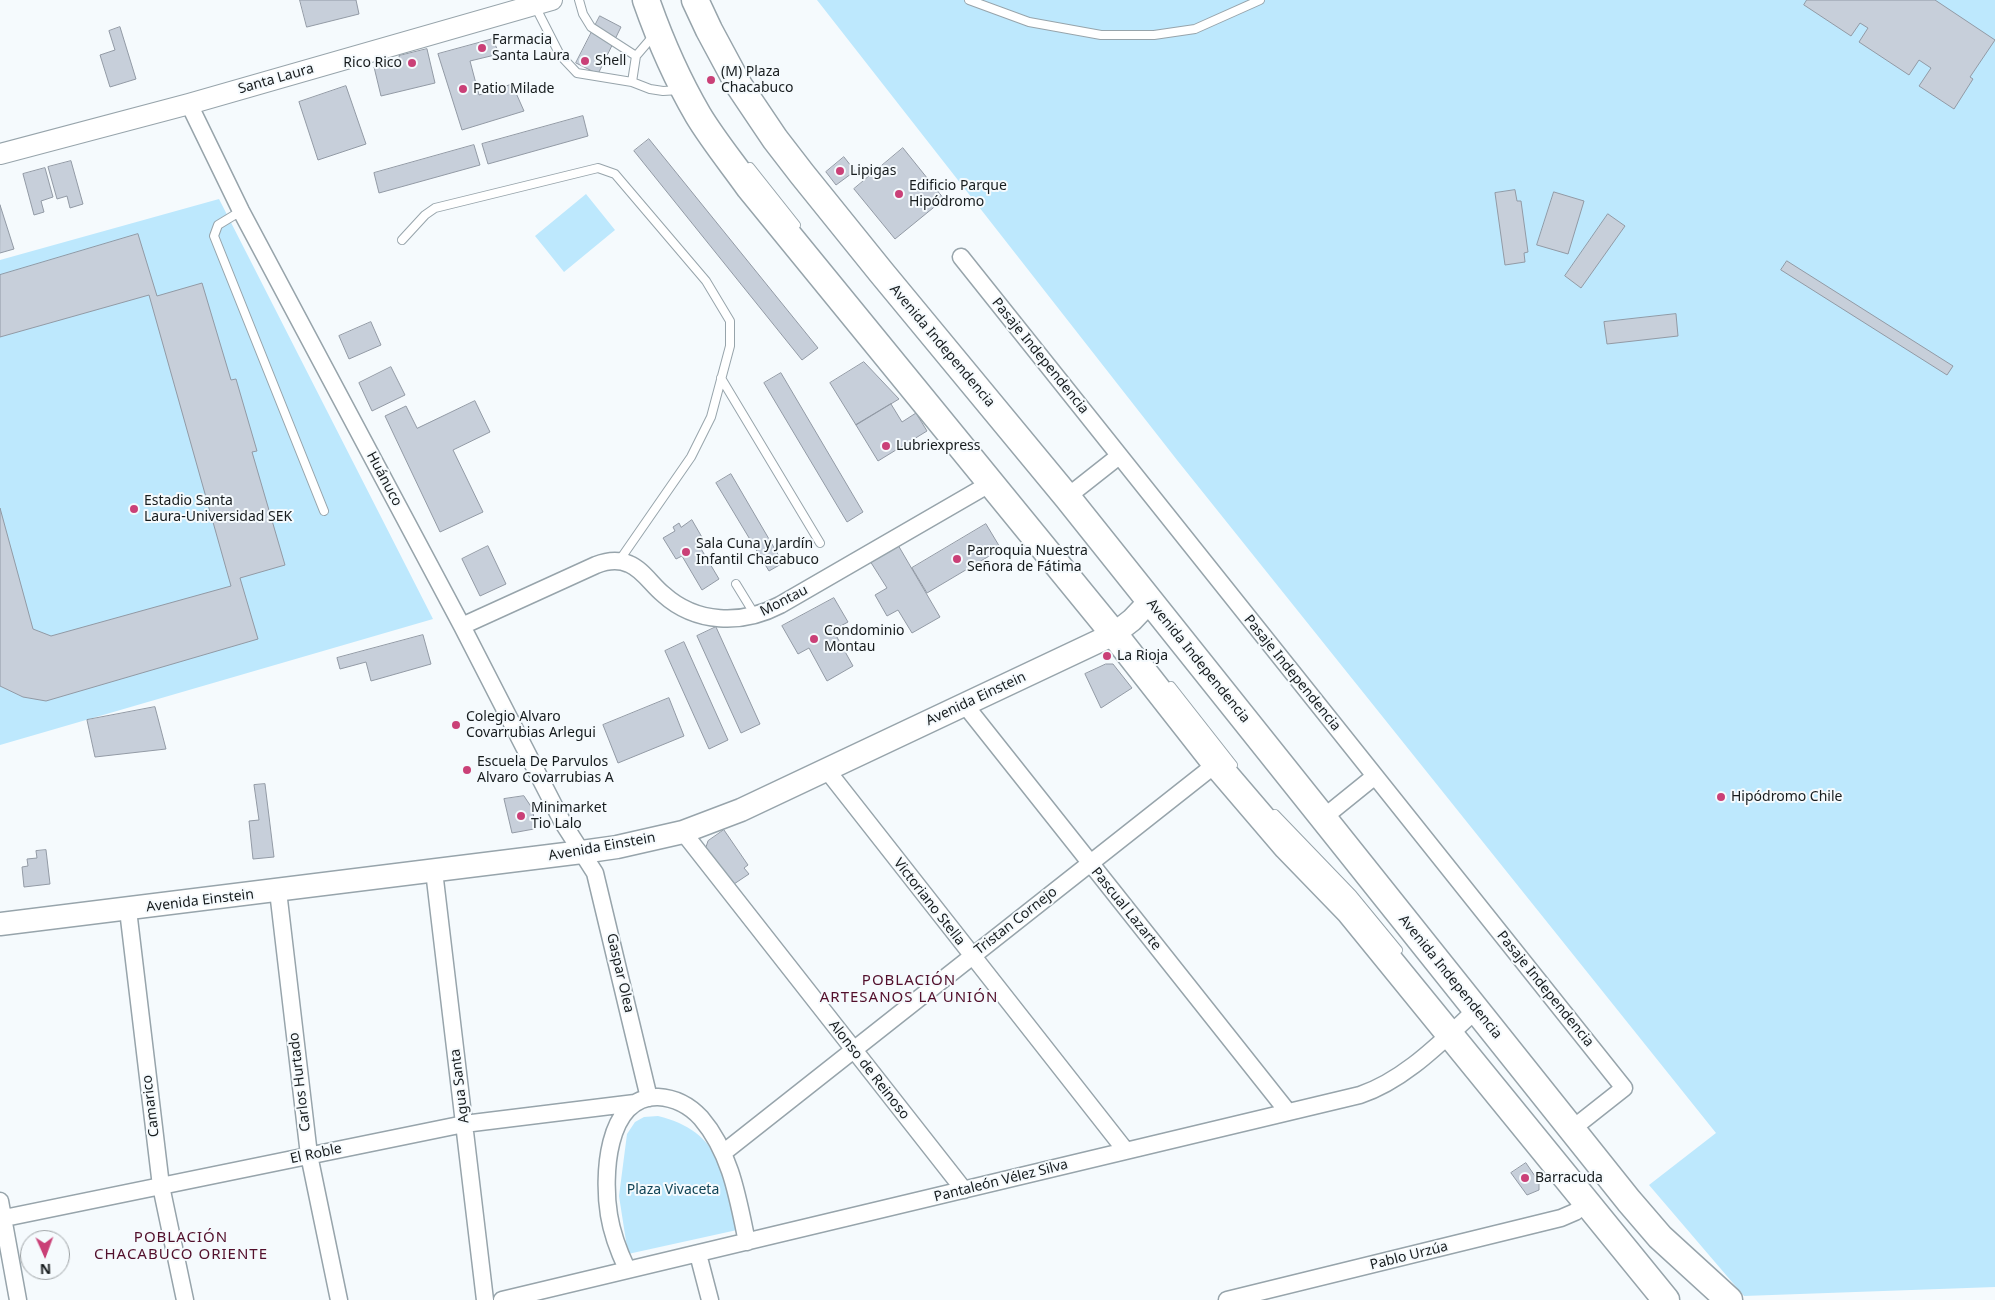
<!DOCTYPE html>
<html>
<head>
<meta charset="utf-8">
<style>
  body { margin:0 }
  #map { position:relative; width:1995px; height:1300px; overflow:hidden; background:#f5fafd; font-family:"Noto Sans",sans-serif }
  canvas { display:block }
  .north { position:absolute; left:20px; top:1230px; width:50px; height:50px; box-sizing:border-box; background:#f5fafd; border:1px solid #9ca1a4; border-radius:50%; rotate:178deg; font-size:14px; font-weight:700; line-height:20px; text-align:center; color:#171c1e }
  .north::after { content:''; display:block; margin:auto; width:18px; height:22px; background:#ca4077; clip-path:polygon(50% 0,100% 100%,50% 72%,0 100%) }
</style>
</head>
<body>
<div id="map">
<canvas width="1995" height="1300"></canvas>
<div class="north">N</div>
</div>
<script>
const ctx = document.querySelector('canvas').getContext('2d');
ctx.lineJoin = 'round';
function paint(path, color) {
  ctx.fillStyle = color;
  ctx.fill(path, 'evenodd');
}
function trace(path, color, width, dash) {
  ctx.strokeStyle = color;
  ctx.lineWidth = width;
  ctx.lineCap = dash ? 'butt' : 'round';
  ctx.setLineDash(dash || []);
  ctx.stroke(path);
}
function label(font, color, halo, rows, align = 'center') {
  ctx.font = font + ' "Noto Sans",sans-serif';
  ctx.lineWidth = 4;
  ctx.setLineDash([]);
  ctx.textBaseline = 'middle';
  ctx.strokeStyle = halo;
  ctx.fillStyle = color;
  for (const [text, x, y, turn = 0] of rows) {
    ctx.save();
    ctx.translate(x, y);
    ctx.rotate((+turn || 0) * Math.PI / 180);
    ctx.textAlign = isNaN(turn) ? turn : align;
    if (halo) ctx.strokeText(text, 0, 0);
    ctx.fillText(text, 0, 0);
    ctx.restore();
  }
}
paint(new Path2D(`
  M817,0H1995V1287L1744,1296L1649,1185L1716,1133L1177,460Z
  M586,194L615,230L564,272L535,236Z
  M219,199L433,619L0,745V260Z
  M658,1116C721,1131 726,1176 737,1230L628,1254L619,1196L627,1134L635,1122L644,1117Z`), '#bde8fd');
const building = new Path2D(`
  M300,0H356L359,14L307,27Z
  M1807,0H1935L1995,40L1970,77L1973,79L1954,109L1919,86L1931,68L1919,60L1909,75L1859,42L1868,28L1860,23L1851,36L1804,5Z
  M600,16L621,27L598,74L576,63Z
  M120,27L136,79L110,87L100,55L115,50L109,31Z
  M493,39L499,54L470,61L479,95L512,84L524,111L462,130L438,54Z
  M427,49L435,83L381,96L374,67L400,60L399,56Z
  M346,86L366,144L318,160L299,102Z
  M583,116L588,136L488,164L482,144Z
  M649,139L818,348L802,360L634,151Z
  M474,145L480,165L379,193L374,173Z
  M903,148L944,199L895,239L854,189Z
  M844,157L855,171L836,185L826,172Z
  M71,161L83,204L70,208L67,196L57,199L48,167Z
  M45,168L53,197L41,201L44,212L34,215L23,174Z
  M1515,190L1517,201H1521L1528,252L1524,253L1525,262L1505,265L1495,193Z
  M1554,192L1584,201L1568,254L1537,245Z
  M0,205L14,249L0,253Z
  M1608,214L1625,226L1581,288L1565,276Z
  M138,234L157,296L202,283L231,380L236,379L257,451L252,452L285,565L240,578L258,639L46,701L23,697L0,686V508L33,629L51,636L231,586L149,295L0,337V275Z
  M1787,261L1953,366L1947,375L1781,270Z
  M1676,314L1678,336L1607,344L1604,322Z
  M371,322L381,345L349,359L339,336Z
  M864,362L899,399L856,425L830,383Z
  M391,367L405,395L372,411L359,383Z
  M781,373L863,512L847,522L764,383Z
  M475,401L490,432L453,450L483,512L440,532L385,416L406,406L417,428Z
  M891,404L902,422L916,413L927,431L878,461L856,425Z
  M731,474L783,563L769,571L716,483Z
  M692,520L703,539L697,542L719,579L702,590L682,556L676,559L663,538L675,531L673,527L679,523L681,527Z
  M986,524L1001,549L927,593L912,568Z
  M898,545L940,617L912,633L898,610L887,616L875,595L887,588L870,561Z
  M488,546L506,584L480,596L462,559Z
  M834,598L848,622L833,630L853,666L827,681L809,648L798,654L782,626Z
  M716,627L760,724L741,733L697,636Z
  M423,635L431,664L371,681L366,662L340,669L337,658Z
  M684,642L728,740L709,749L665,651Z
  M1106,664H1113L1132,688L1101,708L1085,674Z
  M669,698L684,736L618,763L603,725Z
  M155,707L166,749L95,757L87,720Z
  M265,784L274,857L253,859L249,821L259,820L254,785Z
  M524,796L532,808L535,823L534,829L512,833L504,799Z
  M724,830L748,865L744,868L749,874L731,886L705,850L708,841Z
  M46,850L50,884L24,887L22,867L28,866L27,859L37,858L36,851Z
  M1526,1163L1539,1182V1190L1527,1195L1511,1173Z`);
paint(building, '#c7cfda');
trace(building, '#929aa5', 1);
const service = new Path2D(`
  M579,0L583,14L591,27L636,56
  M969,0L1029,22L1101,35H1154L1195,29L1260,0
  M535,6L560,55L577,73L632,82L650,89L663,91L680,90
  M632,82L636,56L654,35
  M750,167L796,225
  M241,211L218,225L214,236L324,511
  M402,240L425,215L435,208L598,168L615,174L706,281L730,321V346L711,417L691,457L619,561
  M721,378L820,543
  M736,584L755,615
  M1171,686L1233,765
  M1275,814L1352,894L1398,950`);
const minor = new Path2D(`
  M189,104L241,211L462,626L563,823L595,873L649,1098
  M961,257L1624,1088L1572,1129
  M1067,497L1119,456
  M462,626L596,565C606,561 618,559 629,564C642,569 652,585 663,594C696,624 742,625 780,605L991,483
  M965,705L1288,1112
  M826,769L1126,1151
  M1323,818L1375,776
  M683,832L964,1190
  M434,871L485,1300
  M278,891L309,1155L339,1300
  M128,910L161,1186L185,1300
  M723,1153L1216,764
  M0,1201L18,1300
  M0,1219L464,1124L635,1103
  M698,1254L710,1300
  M627,1269C619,1252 612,1234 609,1215C603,1179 605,1096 658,1097C675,1098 690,1106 701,1118C731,1153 738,1199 747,1242
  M502,1300L1360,1095C1405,1080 1442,1041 1476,1010
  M1227,1300L1561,1218L1575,1212L1587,1203`);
const tertiary = new Path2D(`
  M0,154L189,104L552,0`);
const secondary = new Path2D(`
  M0,924L582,852L617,847L683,832L741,810L1114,634L1132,620L1150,601`);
const primary = new Path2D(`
  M646,0C660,40 677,79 698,115C713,140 732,163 749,187L1114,634L1216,764L1287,847L1350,912L1666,1300
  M695,0L709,30L738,84L775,139L802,174L881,272L1067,497L1629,1201L1660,1237L1729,1300`);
trace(service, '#97a4ab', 10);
trace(minor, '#97a4ab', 19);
trace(tertiary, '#97a4ab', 22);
trace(secondary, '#97a4ab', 25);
trace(primary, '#97a4ab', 29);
trace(service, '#fff', 8);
trace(minor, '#fff', 16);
trace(tertiary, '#fff', 20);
trace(secondary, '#fff', 22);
trace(primary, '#fff', 26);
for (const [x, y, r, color] of [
  [482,48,5,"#ca4077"],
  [585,61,5,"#ca4077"],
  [412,63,5,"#ca4077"],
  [711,80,5,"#ca4077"],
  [463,89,5,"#ca4077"],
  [840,171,5,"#ca4077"],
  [899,194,5,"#ca4077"],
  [886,446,5,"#ca4077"],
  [134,509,5,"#ca4077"],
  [686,552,5,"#ca4077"],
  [957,559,5,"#ca4077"],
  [814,639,5,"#ca4077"],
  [1107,656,5,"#ca4077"],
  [456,725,5,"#ca4077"],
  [467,770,5,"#ca4077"],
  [1721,797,5,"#ca4077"],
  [521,816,5,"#ca4077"],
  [1525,1178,5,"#ca4077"]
]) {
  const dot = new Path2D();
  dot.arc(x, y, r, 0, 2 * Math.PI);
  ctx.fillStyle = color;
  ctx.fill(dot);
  trace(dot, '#f5fafd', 2);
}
label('14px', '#171c1e', '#f5fafd', [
  ["Farmacia",492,40],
  ["Santa Laura",492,56],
  ["Shell",595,61],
  ["Rico Rico",402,63,"right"],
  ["(M) Plaza",721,72],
  ["Chacabuco",721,88],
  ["Patio Milade",473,89],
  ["Lipigas",850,171],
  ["Edificio Parque",909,186],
  ["Hipódromo",909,202],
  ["Lubriexpress",896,446],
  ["Estadio Santa",144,501],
  ["Laura-Universidad SEK",144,517],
  ["Sala Cuna y Jardín",696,544],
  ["Infantil Chacabuco",696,560],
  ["Parroquia Nuestra",967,551],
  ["Señora de Fátima",967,567],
  ["Condominio",824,631],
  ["Montau",824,647],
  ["La Rioja",1117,656],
  ["Colegio Alvaro",466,717],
  ["Covarrubias Arlegui",466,733],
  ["Escuela De Parvulos",477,762],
  ["Alvaro Covarrubias A",477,778],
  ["Hipódromo Chile",1731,797],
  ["Minimarket",531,808],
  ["Tio Lalo",531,824],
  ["Barracuda",1535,1178]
], 'left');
label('14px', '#171c1e', '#f5fafd', [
  ["Santa Laura",276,79,-16],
  ["Avenida Independencia",942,346,50],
  ["Pasaje Independencia",1040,356,51],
  ["Huánuco",384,479,62],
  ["Montau",784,601,-27],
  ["Avenida Independencia",1198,661,51],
  ["Pasaje Independencia",1292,673,51],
  ["Avenida Einstein",976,699,-25],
  ["Avenida Einstein",602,847,-10],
  ["Avenida Einstein",200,901,-7],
  ["Victoriano Stella",929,902,52],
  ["Pascual Lazarte",1126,909,51],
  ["Tristan Cornejo",1016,921,-38],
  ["Gaspar Olea",620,973,77],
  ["Avenida Independencia",1450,977,51],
  ["Pasaje Independencia",1545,989,51],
  ["Alonso de Reinoso",869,1070,52],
  ["Carlos Hurtado",300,1082,-97],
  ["Agua Santa",460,1086,-97],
  ["Camarico",151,1106,-97],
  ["El Roble",316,1154,-12],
  ["Pantaleón Vélez Silva",1001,1181,-14],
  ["Pablo Urzúa",1409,1256,-14]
]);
label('14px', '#104457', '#f5fafd', [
  ["Plaza Vivaceta",673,1190]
]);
ctx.letterSpacing = '1px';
label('15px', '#520f2b', '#f5fafd', [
  ["POBLACIÓN",909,981],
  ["ARTESANOS LA UNIÓN",909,998],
  ["POBLACIÓN",181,1238],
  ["CHACABUCO ORIENTE",181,1255]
]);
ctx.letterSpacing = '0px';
</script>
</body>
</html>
